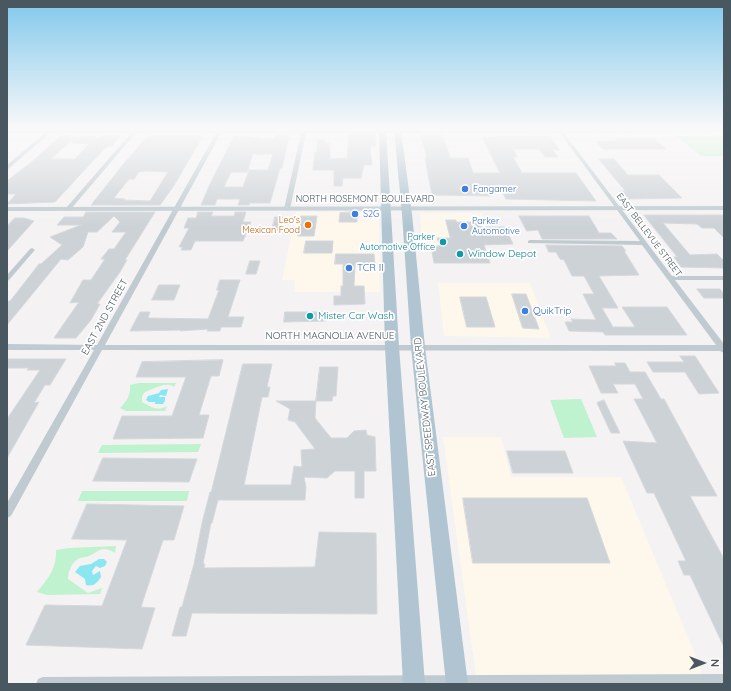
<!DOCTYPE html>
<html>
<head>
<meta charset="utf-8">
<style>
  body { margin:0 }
  #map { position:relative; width:731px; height:691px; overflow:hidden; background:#f4f2f2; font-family:Quicksand,sans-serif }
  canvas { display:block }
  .frame { position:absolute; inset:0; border:8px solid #485760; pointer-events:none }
  .north { position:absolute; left:683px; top:643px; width:40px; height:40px; -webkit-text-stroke:3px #fff; paint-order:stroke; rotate:90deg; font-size:11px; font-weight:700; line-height:16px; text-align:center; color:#485760 }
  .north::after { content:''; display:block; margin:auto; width:14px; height:18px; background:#485760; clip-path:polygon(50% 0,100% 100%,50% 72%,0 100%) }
</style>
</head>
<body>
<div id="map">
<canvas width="731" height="691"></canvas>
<div class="frame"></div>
<div class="north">N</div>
</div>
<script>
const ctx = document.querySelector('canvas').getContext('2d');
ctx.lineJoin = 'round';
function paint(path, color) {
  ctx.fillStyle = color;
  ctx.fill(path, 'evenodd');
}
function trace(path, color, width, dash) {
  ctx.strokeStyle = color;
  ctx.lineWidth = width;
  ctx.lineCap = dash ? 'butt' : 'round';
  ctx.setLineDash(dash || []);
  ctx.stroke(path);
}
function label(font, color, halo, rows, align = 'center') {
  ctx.font = font + ' Quicksand,sans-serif';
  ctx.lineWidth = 3.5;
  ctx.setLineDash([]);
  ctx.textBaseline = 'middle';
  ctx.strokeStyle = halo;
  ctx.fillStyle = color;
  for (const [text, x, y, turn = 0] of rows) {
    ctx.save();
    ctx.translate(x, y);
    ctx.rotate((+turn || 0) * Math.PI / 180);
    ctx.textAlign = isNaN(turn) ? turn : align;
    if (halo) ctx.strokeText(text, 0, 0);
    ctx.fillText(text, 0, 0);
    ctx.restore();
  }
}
paint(new Path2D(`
  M296,212H371L379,215L380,292H294L295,280H282Z
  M420,213H482L494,246L422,245Z
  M438,283H530L551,338L444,336Z
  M443,437H501L511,477H621L701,668L700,684H477Z`), '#fdf7ec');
paint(new Path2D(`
  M676,136H724V156H701Z
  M139,383H176L174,387C166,381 154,389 145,392L142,396V402C152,407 157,412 167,406L165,411H126L120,408C127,401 131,395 130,385Z
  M581,399L597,437L564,438L550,400Z
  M201,444L198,452L98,453L102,445Z
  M82,491H189L187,501H78Z
  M116,546L115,553C102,545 100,551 89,556C87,557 83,557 80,558C72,561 68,571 68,579L88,593L102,588L100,594L47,595L37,592C48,579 57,568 56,550L69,548Z`), '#bff2ce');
paint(new Path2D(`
  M168,389L166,396L160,395L159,397H165V401L163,404H155V402H149L146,400L148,396L159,393L161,390Z
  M99,559H104L107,562L105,566L100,568L96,566L92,571L93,575L100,571L101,577C97,583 94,587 86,585L85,579L75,572L80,566L91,564Z`), '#8ae7f2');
const building = new Path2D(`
  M349,134H375L376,146H370L372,165H364L361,178H343L342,186H334V170H313L315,152H317V140H325V143H330V159L347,158Z
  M277,135H289L282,168H280L270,203H250L249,205H238L240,199H217L215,205H201L209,186L234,136L273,139ZM253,154H273L268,170H249L243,187H224L231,172H247Z
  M421,135H443L450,158H468L473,173H500L482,137L550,136L559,150L552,149L558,157H545L539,149H513L517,157H513L522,173H576L596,201L506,199L498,185L489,189L492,196L432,195L425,158H427Z
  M60,136H73L72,138L93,136L98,139L102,136H120L112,146H107L91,163L55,202L7,204L16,194H7V181L34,160ZM72,140V143L89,144L75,159H51Z
  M148,136H203L173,187L160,205H91L121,167ZM146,171L168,172L150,201L123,200L125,199L114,198L129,179H134L139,172Z
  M615,138H654L666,149H603L596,141H617Z
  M599,159H614L628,175H659L682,198L626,199L620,191H625Z
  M86,212H155L125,260H127L120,272L97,304H100L91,320L76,338H54L79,302L70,303L83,280H91L105,259H101L109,249H114L126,232H112L120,222L114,216L97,232H88L83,247L68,260L61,259L7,325V302L11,300L39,264H41L62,245L50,237L81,225H57L64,217H83Z
  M198,212H213L211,216H234L235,212H246L243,222H251L243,241H195L191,250H181L183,247H179L189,228H184L188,218H196Z
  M357,212V222H339L340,213Z
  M644,215H724V238L714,228H702L697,224L663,223L690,255L717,254L722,259H724V268L681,267L674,257H677Z
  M301,216H317L314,236H298Z
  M519,216H589L599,233H611L617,239H542L538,230L527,231Z
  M275,217H283L280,230H272Z
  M15,218H24L34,221L7,251V226Z
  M446,220H456V222H479L481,227H505L513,244L484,245L490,263H434L431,246H440L437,238H450Z
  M306,241H333L332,253H304Z
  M546,245L622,246L626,251H624L639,275L599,276L618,308H602L613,327H635L622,307H667L687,335H605L603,332L569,331L565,322H573L571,319L596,320L583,294H594L584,276H572L564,260L560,259L556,252H549Z
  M336,254H374L375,265H355L354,286H364L365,304L334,305V296H341V286H343V264H335Z
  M250,261H260L256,274H246Z
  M220,280H240L228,317H244L241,327H221L220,331H207L208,329L180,331L181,330L130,331L140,312H150L148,318L208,319L219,290H217Z
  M159,285H180L174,300H152Z
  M697,289H720L724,294V298H704Z
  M512,294H526L539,329L523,328Z
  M460,297H486L495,327H467Z
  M285,312H327L326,321L284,322Z
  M680,356H695L719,393L699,394L685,372H653L647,362H684Z
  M7,359H66L50,385H45L34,403L39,402L7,458V419L40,370H27L29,368H7Z
  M223,360L219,376H211L199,415H209L203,438L113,439L122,416H172L186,377H136L142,362Z
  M615,363H625L630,372H645L661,399H664L717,496H690L724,559V647L690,575H684L678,561H686L654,493H647L623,441L657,443L634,399H643L635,384H613L618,393H601L589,366H616Z
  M243,364H272L267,387H270L268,397H262L244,485H291L294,466L302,467L301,450L315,449L295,422L288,420L290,409L276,401H316L315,418L331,438H347L354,431L366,430L367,435L375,437L376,471H364V498H355V471H335L327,478L304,477L306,487L305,500H218L212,523H211L203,564H205L204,568L315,567L319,532L376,533L377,614L192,613L186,636H172L180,607H182L194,564L202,523L210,492H211Z
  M320,367H338L336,396H333L332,401H316Z
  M604,400L620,433H611L597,403Z
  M507,451H565L573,473H513Z
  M103,458L197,459L189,482L93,481Z
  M463,498H587L610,563H473Z
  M87,504L184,506L174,540H163L141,607L155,608L142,649L26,645L45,605L102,606L127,540L72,539Z`);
paint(building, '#cdd2d6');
trace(building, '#d5d8dd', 1);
paint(new Path2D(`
  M48,130H724V132L564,133L672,276H724V280H675L724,344V353L720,351L102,350L11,516L7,518V503L94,350H7V344L97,345L216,133H136L70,210L68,211L65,209L66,208L131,133H50L7,170V165L45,133H7V131ZM221,133H301L284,209L287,211L290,209L306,133H560L640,241L530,240L528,241V243L642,245L716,345H105Z
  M32,248L35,250L34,251L9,280L7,281V275L30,249Z
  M724,674V684H36L38,679L43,677Z`), '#bfcbd1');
paint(new Path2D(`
  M724,206V210L7,211V207Z`), '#bfcbd1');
paint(new Path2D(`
  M379,130H386L399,347L425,684H403L385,347Z
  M394,130H401L412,214L425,347L468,684H446L411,347L402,214Z`), '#b0c4d1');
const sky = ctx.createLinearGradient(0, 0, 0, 227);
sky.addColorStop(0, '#82c8ec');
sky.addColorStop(0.57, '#faf9f9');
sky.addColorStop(1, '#faf9f900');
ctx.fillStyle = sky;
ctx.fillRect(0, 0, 731, 227);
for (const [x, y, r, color] of [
  [465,189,4,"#3f7fe0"],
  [355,214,4,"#3f7fe0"],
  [308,225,4,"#e8710a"],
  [464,226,4,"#3f7fe0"],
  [443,242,4,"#0f9aa8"],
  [460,254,4,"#0f9aa8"],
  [349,268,4,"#3f7fe0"],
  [525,311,4,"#3f7fe0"],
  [310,316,4,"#0f9aa8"]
]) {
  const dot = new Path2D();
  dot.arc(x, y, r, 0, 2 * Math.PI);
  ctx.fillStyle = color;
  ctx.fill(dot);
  trace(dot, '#fff', 1.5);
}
label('9px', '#366cbe', '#fff', [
  ["Fangamer",473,189],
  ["S2G",363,214],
  ["Parker",472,221],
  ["Automotive",472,231]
], 'left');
label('9px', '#485760', '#fff', [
  ["NORTH ROSEMONT BOULEVARD",365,199],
  ["EAST BELLEVUE STREET",649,235,53]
]);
label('9px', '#c56008', '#fff', [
  ["Leo's",300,220],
  ["Mexican Food",300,230]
], 'right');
label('9px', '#0d838f', '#fff', [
  ["Parker",435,237],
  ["Automotive Office",435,247]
], 'right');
label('10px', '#0d838f', '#fff', [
  ["Window Depot",468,254],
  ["Mister Car Wash",318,316]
], 'left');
label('10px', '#366cbe', '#fff', [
  ["TCR II",357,268],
  ["QuikTrip",533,311]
], 'left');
label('10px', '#485760', '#fff', [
  ["EAST 2ND STREET",105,317,-61],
  ["NORTH MAGNOLIA AVENUE",330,336],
  ["EAST SPEEDWAY BOULEVARD",425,407,-96]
]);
</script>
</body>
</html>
